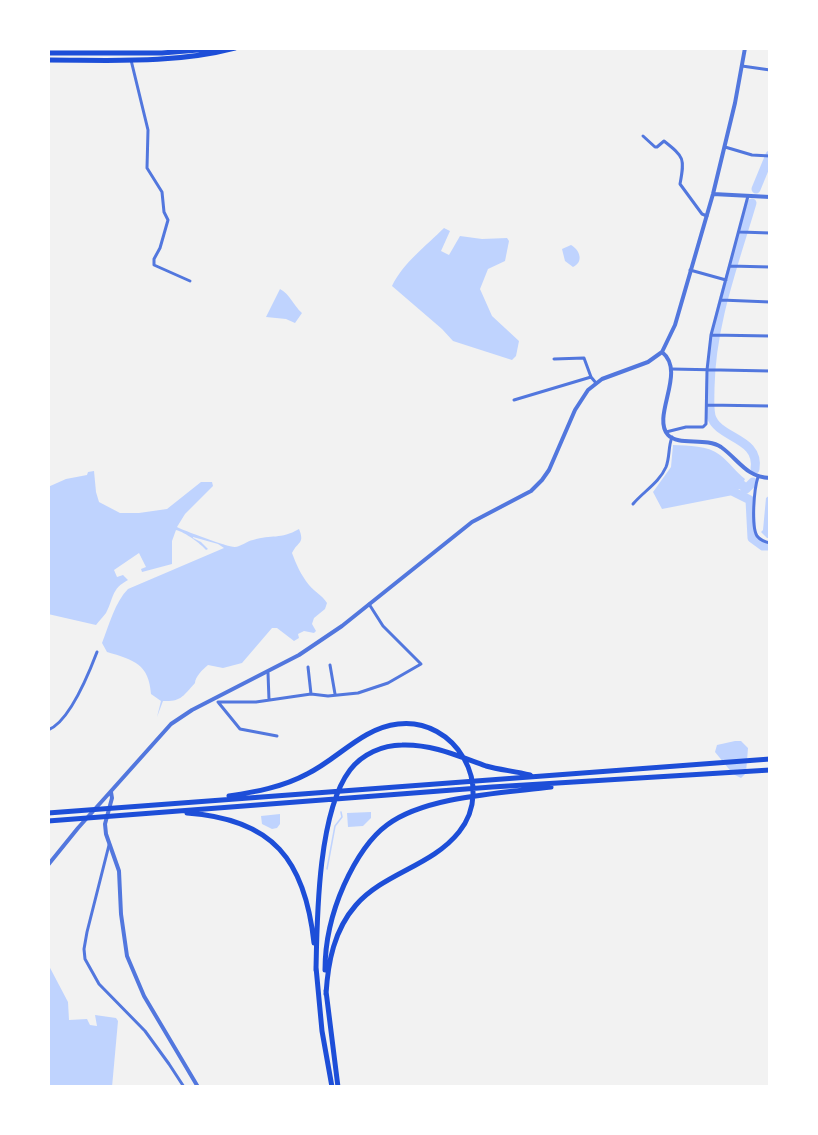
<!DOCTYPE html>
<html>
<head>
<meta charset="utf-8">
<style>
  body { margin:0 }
  #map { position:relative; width:818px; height:1135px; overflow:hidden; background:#f2f2f2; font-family:Jost,sans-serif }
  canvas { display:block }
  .frame { position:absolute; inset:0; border:50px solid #fff; pointer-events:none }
</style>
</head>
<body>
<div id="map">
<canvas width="818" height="1135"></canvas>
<div class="frame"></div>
</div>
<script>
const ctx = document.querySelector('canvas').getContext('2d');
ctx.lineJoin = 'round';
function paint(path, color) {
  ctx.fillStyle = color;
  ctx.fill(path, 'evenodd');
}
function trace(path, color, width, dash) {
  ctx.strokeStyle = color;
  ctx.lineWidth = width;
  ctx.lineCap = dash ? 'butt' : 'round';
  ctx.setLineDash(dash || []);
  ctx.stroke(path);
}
paint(new Path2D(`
  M444,228L450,231L441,251L449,255L460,236L482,239L507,238L509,241L505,261L488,269L480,289L492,316L519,341L516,356L512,360L453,341L442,329L392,286C403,263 426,246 444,228Z
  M571,245C580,250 584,262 573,267L565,261L562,249Z
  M280,289C290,294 293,305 302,313L295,323L286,319L266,317Z
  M673,445C689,446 707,445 720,455C729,462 736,472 745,479L740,489H736L733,495L662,509L653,492L671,467Z
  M94,471L96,492L99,502L120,513H139L167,509L201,482H212L213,486L185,514L177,527C182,530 230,548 235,547C240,547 247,541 253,540C272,534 280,540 299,529C305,544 298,541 292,553C296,564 301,575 309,585C315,592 322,595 327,603L325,609L314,618L312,624L316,631L314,633L304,631L298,634L299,638L294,641L277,628H272L242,663L223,668L208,665C203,669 195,677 195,683C183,696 181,702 163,701L157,717L161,701L151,694C149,664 134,660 107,652L102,643C109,625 115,602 128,589L224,548L218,544L193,537V538L201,542L208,549L206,550C201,544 185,532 176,530L172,541V564L142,572L141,569L146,567L139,553L114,570L117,577L123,575L128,580C111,589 114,598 106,613C103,617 99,621 96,625L48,614V487L66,479L87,475L88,472Z
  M770,495V538H767L761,532L763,530L766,498Z
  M735,741H741L748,748L746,773L741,778L733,774L715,752L717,745Z
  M371,812V818L363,826L348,827L347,813Z
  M280,814V824L277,828L272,829L262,824L261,816Z
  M48,964L68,1002L69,1020L87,1019L90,1025L97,1026L95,1015L116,1018L118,1021L112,1087H48Z`), '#bfd3fe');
trace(new Path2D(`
  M327,869L335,826L342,817L341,812`), '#bfd3fe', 1.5);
trace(new Path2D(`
  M756,189L770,155
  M752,203C734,264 711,324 710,388C710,397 709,407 711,416C718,439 760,437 755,469
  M742,485L746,489L753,482
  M734,492L750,500L752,538L763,546H770`), '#bfd3fe', 9);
trace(new Path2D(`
  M131,60L148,130L147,168L162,192L164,212L168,220L160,248L154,259V265L190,281
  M742,66L770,70
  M643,136L655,147H657L664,141C684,157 685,158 680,184L702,214L707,216
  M725,147L752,155L770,156
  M740,232L770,233
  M730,266L770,267
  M690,270L726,280
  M721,300L770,302
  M711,335L770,336
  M554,359L584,358L591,377
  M671,369L770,371
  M514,400L591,377L596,383
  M707,405L770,406
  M666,432L686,427H703L706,424L707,370L711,335L748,196
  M758,477C754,489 751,526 757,536C761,541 765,542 770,543
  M633,504C644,491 659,483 666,467C670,457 668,447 672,437
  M330,665L335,694
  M308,667L311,694
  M268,673L269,700
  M218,702H256L311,694L328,696L358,693L388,683L421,664L383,626L369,604
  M218,702L240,729L277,736
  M48,730C69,722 89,673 97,652
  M109,845L87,932L84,949L85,959L99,984L145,1031L169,1064L184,1087`), '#5277de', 3);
trace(new Path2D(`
  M713,194L770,197
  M662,352C687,372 651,416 668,435C678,446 706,437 721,447C739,460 746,477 770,478
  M111,792L112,798L105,824L106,834L119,871L121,914L127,956L144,996L198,1087
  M48,865L78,828L171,724L192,710L299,655L342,626L472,522L531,491L542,480L549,470L575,410L588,390L602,379L648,362L662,352L675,325L713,194L735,103L745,48`), '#5277de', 4);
trace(new Path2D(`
  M48,53H162L222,48
  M48,60C111,60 174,64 235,48`), '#1d4ed8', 5);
trace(new Path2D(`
  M229,796C255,792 283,787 307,774C338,759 362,728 398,724C455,717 496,786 459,832C432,866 384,873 356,905C334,930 328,962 326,994
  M48,813L770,759
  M187,813C273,819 305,860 314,943
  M48,821L492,787L770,770
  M316,967L322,1031L332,1087
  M316,970C317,917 318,812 350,770C362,754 383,745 402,745C432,744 458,756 486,766C500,770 515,771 530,775
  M325,970C325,940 332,912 344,885C354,863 368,839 387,825C425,796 503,793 551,787
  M326,991L338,1087`), '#1d4ed8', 5);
</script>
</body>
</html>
